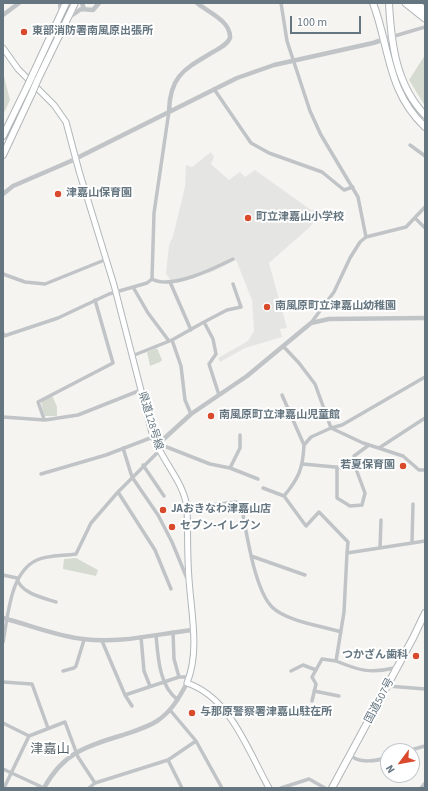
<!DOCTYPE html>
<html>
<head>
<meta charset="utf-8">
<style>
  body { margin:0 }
  #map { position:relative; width:428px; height:791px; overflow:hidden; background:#f5f4f1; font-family:"Source Sans 3",sans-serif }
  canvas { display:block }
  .frame { position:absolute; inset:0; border:4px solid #657680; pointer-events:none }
  .north { position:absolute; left:380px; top:743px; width:40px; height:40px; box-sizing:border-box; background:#fff; border:1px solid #c1c8cc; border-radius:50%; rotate:238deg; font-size:11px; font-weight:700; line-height:16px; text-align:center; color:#657680 }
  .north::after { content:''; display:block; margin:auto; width:14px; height:18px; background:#d94a2d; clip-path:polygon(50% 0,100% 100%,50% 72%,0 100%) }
  .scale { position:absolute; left:290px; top:16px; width:71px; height:18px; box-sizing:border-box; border:2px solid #657680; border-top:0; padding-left:5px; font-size:12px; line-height:14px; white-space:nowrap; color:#657680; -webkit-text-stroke:3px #fff; paint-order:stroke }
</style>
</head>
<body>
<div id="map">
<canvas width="428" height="791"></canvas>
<div class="frame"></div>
<div class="north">N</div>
<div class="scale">100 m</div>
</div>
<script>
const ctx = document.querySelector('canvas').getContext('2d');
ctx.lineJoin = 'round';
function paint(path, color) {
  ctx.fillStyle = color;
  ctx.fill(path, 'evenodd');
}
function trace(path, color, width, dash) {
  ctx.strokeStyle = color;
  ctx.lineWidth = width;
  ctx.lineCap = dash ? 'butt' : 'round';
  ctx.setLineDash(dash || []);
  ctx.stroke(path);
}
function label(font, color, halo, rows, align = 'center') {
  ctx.font = font + ' "Source Sans 3","Noto Sans JP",sans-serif';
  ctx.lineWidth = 4;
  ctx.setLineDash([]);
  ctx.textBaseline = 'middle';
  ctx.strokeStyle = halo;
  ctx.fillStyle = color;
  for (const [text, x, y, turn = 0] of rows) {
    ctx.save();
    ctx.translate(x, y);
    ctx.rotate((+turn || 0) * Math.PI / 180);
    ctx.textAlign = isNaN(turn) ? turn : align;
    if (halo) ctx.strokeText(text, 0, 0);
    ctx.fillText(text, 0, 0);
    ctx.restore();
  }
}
paint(new Path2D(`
  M211,152L214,157L211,164L229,180L240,172L245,177L255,170L311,210L323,211L322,215L315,220L310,227L269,263L287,328L280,329L282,337L245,348L220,362L218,358L248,341L254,331L252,300L236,260L212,272L173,283L166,274L169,245L173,236L185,187L186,165L192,167Z`), '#e5e6e4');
paint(new Path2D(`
  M425,55V106L409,80Z
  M3,72L10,100L3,115Z
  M157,348L162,360L160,362L150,366L147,352Z
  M52,395L57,407V416H44L41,402Z
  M76,558L98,570L96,576L63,569L64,559Z`), '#d6dbd2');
const secondary = new Path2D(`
  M3,48L18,69L54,105L66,122L79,171L114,285L152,433C160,459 184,481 187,508C188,531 187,555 189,579C191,612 200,651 187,683C231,698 248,751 269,788`);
const primary = new Path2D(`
  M373,3C390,48 387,91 425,127
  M389,3C391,43 396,85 425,115`);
const trunk = new Path2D(`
  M33,74L66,3
  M38,79L75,3
  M3,136L27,87
  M3,155L32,93
  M332,788L413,638L425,613`);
const motorway = new Path2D(`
  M406,3L425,18
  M416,3L425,11`);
trace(secondary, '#b0b6b9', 7);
trace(primary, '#b1b6b9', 8);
trace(trunk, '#b1b5b7', 8);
trace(motorway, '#b1b5b7', 9);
trace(new Path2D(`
  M281,3L287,41L310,111L321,135L358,197L366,237
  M391,37L425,27
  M214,89L251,143L269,153L322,172L344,190L353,187
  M410,145L425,156
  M415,218L425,228
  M3,274L25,282L45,284L107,259
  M152,279L154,213L169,111
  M152,279C171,290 215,268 233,259
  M170,282L191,330
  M133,287L148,313L169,341
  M204,322L227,310L241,307L233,284
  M311,323L334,292L350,258L360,242L366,237L406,227L425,207
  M3,333L4,336L58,318L109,294L147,283L152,279
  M172,340L181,366L185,400L191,414
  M283,346L299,363L315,384L331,428L342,425L425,377
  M132,356L172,340L204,322L213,339L216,354L209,364L219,395
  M282,395L304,445
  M3,417L45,420L78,415L141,390
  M44,419L38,402L113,363L95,300
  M159,444L210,464L230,468L258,479
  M123,448L132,477L158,515L172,542L188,581
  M379,448L425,418
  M303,464L356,469L365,493L362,505L350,506L337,498V467
  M143,465L164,496
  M230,468L240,448V435
  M356,469L354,456L369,445
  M41,474L106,455L153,437
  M263,488L284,496C299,478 303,468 304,445L311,437L331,428L363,443L403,456L419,470H425
  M118,492L155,550L171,589
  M284,496L306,526L319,512L348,542L347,553
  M187,508L236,502L241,504C246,529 254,589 272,607C286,621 322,626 341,632
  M412,542L413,504
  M380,548L381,520
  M251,556L305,575
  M3,575L17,578C20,593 43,598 56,602
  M173,632L174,659L179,677
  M156,635C158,657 159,686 178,700
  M141,637L144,671L150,686
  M102,641L125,695L179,677H190
  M3,642C8,616 10,572 37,560C48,555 64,556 76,554L91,523L118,492L159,451
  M396,670L394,668C370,674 358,670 336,661L344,612L347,553L425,541
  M63,671L74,668L76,666L84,640
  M291,671L303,665L316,670
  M3,682L32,684L48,728
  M388,686L425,689
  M314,691L339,696
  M125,695L132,706
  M312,701L316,684L312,677L322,659L336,661
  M170,710L196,741L222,788
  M3,723L29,736
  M407,751L425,746
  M350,755C359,764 377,761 388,757
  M3,769L44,788
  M95,783L168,760
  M4,788L29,736L65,722L78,757L95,783L89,788
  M182,788L168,760L196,741
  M281,788L309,779L325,788
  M421,788L425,783`), '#c0c4c7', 3.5);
trace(new Path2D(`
  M60,3L61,13
  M82,3L84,9
  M3,15L19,3
  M68,18L81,9L93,10L99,3
  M169,111C170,75 185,69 213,52C220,48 227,45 230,38C231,21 208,12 197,3
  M3,194L13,186L71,161L237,78L274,65L373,43L391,37
  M156,446L191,414L247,376L311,323L329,319L425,318
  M3,618C30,625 56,636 83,639C120,644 156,634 192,630
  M44,788C63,753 86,746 123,735C134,731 146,728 157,721C171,712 179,698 187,683`), '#c0c4c7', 4.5);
trace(secondary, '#fff', 5);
trace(primary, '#fff', 6);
trace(trunk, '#fff', 6);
trace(motorway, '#fff', 7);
const trunkBridge = new Path2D(`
  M27,87L33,74
  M32,93L38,79`);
trace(trunkBridge, '#b1b5b7', 8, []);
trace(trunkBridge, '#fff', 6);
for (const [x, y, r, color] of [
  [24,32,4,"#d94a2d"],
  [58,194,4,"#d94a2d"],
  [248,218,4,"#d94a2d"],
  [267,307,4,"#d94a2d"],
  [211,416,4,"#d94a2d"],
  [403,466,4,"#d94a2d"],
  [163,510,4,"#d94a2d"],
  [172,527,4,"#d94a2d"],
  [416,656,4,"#d94a2d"],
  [192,713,4,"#d94a2d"]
]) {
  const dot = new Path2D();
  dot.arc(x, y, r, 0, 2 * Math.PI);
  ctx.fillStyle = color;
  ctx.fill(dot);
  trace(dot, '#fff', 1.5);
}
label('bold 11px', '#657680', '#fff', [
  ["東部消防署南風原出張所",32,32],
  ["津嘉山保育園",66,194],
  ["町立津嘉山小学校",256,218],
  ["南風原町立津嘉山幼稚園",275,307],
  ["南風原町立津嘉山児童館",219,416],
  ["若夏保育園",395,466,"right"],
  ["JAおきなわ津嘉山店",171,510],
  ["セブン-イレブン",180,527],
  ["つかざん歯科",408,656,"right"],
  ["与那原警察署津嘉山駐在所",200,713]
], 'left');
label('11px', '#657680', '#fff', [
  ["県道128号線",150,421,73],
  ["国道507号",380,701,-62]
]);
label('13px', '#535f66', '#fff', [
  ["津嘉山",50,750]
]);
</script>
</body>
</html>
